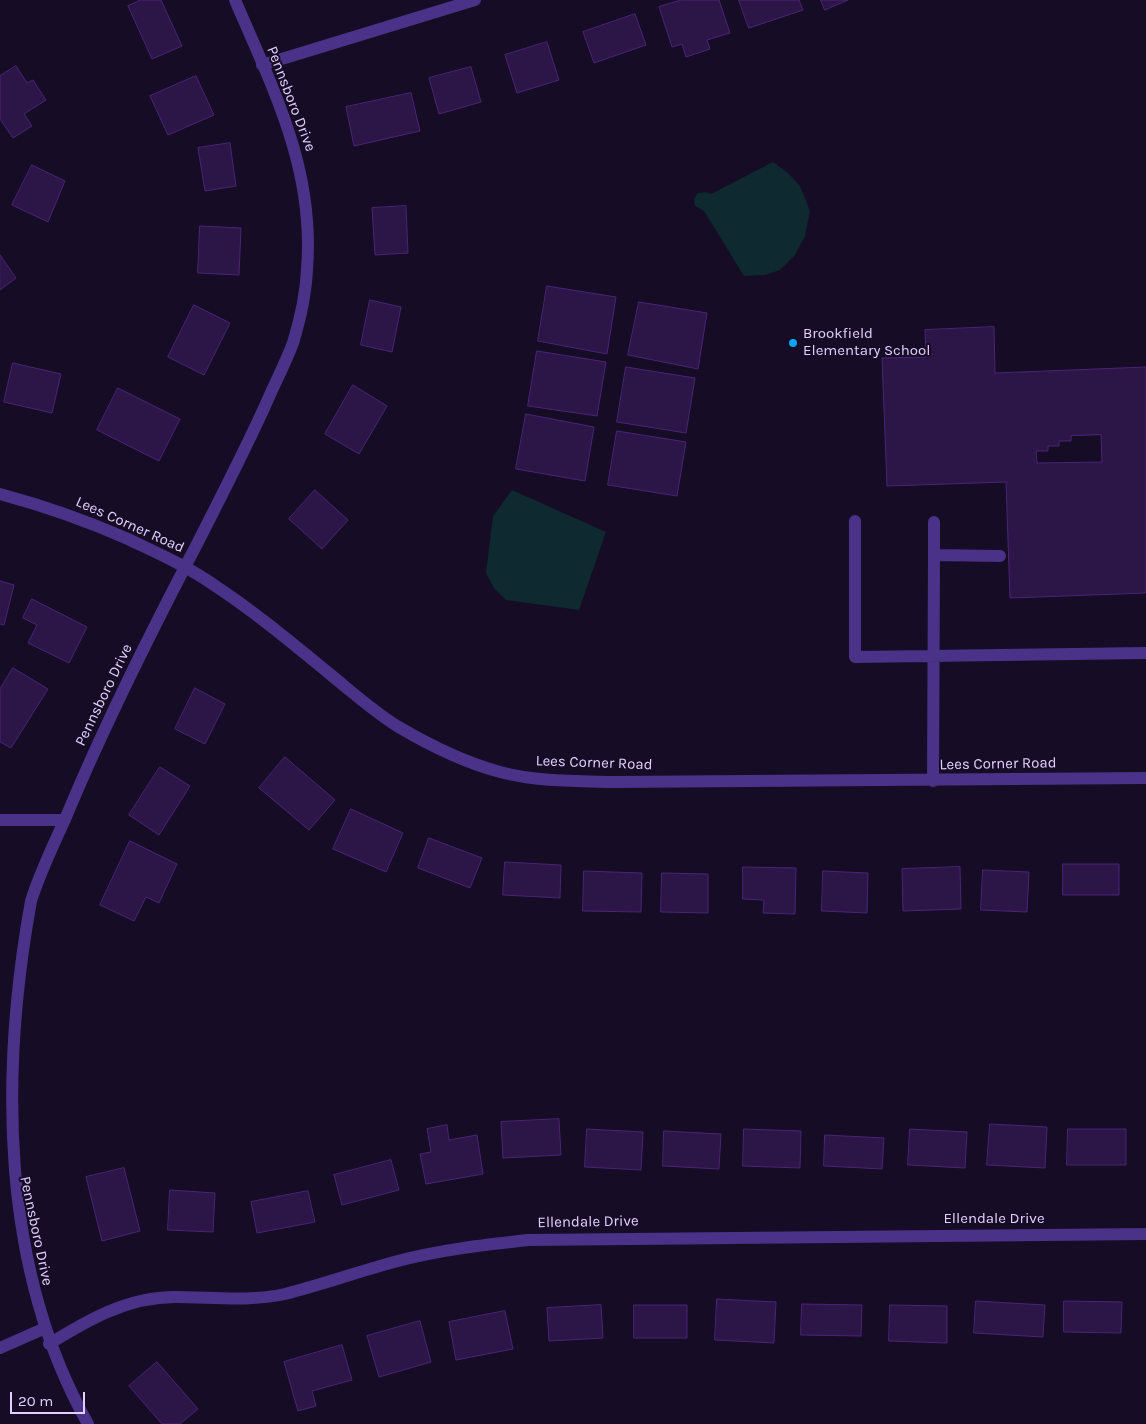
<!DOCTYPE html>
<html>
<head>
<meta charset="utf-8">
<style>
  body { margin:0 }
  #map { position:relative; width:1146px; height:1424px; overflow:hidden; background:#160c25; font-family:Karla,sans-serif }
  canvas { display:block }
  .scale { position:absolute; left:10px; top:1392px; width:75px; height:22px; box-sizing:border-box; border:2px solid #e1d0ff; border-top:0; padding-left:6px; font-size:15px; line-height:18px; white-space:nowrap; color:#e1d0ff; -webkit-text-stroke:4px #160c25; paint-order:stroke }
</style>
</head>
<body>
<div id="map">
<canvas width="1146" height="1424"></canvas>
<div class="scale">20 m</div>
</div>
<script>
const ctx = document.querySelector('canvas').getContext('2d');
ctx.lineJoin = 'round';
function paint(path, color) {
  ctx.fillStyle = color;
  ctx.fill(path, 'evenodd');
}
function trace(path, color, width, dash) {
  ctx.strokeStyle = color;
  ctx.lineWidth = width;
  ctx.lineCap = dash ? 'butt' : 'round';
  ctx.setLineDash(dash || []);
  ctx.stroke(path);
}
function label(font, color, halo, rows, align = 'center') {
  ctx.font = font + ' Karla,sans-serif';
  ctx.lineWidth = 4;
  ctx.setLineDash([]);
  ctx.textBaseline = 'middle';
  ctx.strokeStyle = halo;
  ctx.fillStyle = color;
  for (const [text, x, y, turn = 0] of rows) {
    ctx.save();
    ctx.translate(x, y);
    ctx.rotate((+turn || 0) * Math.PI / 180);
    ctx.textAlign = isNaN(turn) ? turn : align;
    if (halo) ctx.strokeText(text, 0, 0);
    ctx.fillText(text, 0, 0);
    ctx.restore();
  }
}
paint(new Path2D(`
  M773,162L788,173L800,186L810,211L805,236L795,255L780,270L765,275L744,276L704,211L695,206L694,199L698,193L705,192L711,194Z
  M512,490L606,532L579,610L506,600L494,588L486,573L493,516Z`), '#0e2930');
const building = new Path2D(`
  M141,0H161L182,46L152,59L128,6Z
  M681,0H719L730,33L707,40L710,49L686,57L682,44L672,47L659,7Z
  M739,0H799L803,10L749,28Z
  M821,0H848L825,10Z
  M635,14L646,45L594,63L583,32Z
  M547,42L559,80L517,93L505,55Z
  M16,66L27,83L33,80L46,100L24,114L32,126L13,138L0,119V76Z
  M471,67L481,102L439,114L429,78Z
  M196,76L214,115L168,135L150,96Z
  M411,93L420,131L354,146L346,107Z
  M230,143L236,186L205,191L198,148Z
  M32,165L65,181L48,222L12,205Z
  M406,206L408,253L375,255L372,208Z
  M200,226L241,228L239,275L198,273Z
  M0,255L16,278L0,290Z
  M547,286L616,297L607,354L538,341Z
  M370,300L401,307L392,352L361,345Z
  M639,302L707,313L698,369L628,355Z
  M194,305L230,323L204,375L168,357Z
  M994,327L995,373L1146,367V593L1010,598L1006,482L887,486L882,358L926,357L925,330ZM1101,435L1102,462L1037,463L1036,451H1048V446H1059V441H1071V436Z
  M537,351L606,362L597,416L528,406Z
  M13,363L61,374L52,413L4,402Z
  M626,367L695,378L686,433L617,422Z
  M353,385L387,406L359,454L325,434Z
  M118,388L180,419L159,461L97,430Z
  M526,414L594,427L585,481L516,469Z
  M617,431L686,442L677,496L608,485Z
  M315,490L348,520L322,549L289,519Z
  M0,581L14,585L4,625L0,624Z
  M32,599L87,627L69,663L28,643L37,625L23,618Z
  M13,668L48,689L11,748L0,742V689Z
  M195,688L225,704L205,744L175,729Z
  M285,757L335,800L309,830L259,788Z
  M160,767L190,786L159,835L129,815Z
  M351,809L403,833L386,872L333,849Z
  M429,838L482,858L470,888L418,868Z
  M130,841L177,864L159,903L146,897L134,921L100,905Z
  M505,862L561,865L560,898L503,895Z
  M1063,864H1119V895H1063Z
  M743,867L796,868L795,914L763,913L764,900L743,899Z
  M960,867L961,909L903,911L902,869Z
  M983,870L1029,872L1027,912L981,910Z
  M584,871L642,873L641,912L583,911Z
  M823,871L868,873L867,913L822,911Z
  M662,873L708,874V913L661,912Z
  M559,1119L561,1155L503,1158L501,1122Z
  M990,1124L1047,1127L1045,1168L987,1165Z
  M447,1125L449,1140L477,1135L483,1174L426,1184L420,1154L431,1152L427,1129Z
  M587,1129L643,1132L641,1170L585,1167Z
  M744,1129L801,1131L800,1168L743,1166Z
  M910,1129L967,1132L965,1168L908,1165Z
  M1068,1129H1126V1165H1067Z
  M664,1131L721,1134L719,1169L663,1166Z
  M825,1135L884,1138L882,1169L824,1166Z
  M391,1160L399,1190L342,1205L334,1175Z
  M124,1168L140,1231L102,1241L86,1177Z
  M170,1190L215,1193L213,1232L168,1230Z
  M308,1191L315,1222L257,1233L251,1202Z
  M717,1299L776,1302L774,1343L715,1340Z
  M976,1301L1045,1305L1043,1337L974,1333Z
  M1064,1301L1122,1302L1121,1333L1064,1332Z
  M802,1304L862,1305L861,1336L801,1335Z
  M601,1305L603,1338L549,1341L547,1308Z
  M634,1305H687V1338H634Z
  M890,1305L947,1306V1343L889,1341Z
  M505,1311L513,1349L456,1360L449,1322Z
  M420,1321L431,1362L379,1377L367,1336Z
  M342,1345L352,1380L312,1391L316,1406L298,1411L284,1362Z
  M157,1362L198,1409L180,1424H162L129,1386Z`);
paint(building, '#2c1648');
trace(building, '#492577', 1);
trace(new Path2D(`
  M855,521V657L1146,653
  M934,522V555L1000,556
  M933,781L934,555
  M0,1348L43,1329`), '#4a3289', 12);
trace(new Path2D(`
  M262,65L475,0
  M0,820H65
  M49,1344C88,1320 127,1297 175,1297C212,1297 248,1302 285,1294C321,1285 357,1272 394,1262C438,1250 483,1245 528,1240L1146,1234
  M88,1424C0,1268 0,1073 31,901C40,872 54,844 66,817C105,723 151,632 198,542C221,497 244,452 265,406C274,385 285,364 293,343C300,320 306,293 307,269C315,169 273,89 235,0`), '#4a3289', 12);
trace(new Path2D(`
  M0,494C45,506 85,520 128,539C157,553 187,566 214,585C255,612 293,644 331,675C352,692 373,711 397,726C429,745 463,762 500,772C538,782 577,781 616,782L1146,778`), '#4a3289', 12);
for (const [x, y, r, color] of [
  [793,343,5,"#00a6fb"]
]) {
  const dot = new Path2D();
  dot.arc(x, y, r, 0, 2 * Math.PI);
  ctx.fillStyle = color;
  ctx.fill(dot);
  trace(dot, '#160c25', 2);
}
label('15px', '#e1d0ff', '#160c25', [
  ["Pennsboro Drive",291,99,69],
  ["Lees Corner Road",130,525,24],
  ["Pennsboro Drive",104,695,-64],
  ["Lees Corner Road",594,763,2],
  ["Lees Corner Road",998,764,-1],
  ["Ellendale Drive",994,1219],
  ["Ellendale Drive",588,1222,-1],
  ["Pennsboro Drive",36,1231,78]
]);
label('15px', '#e1d0ff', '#160c25', [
  ["Brookfield",803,334],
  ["Elementary School",803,351]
], 'left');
</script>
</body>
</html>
